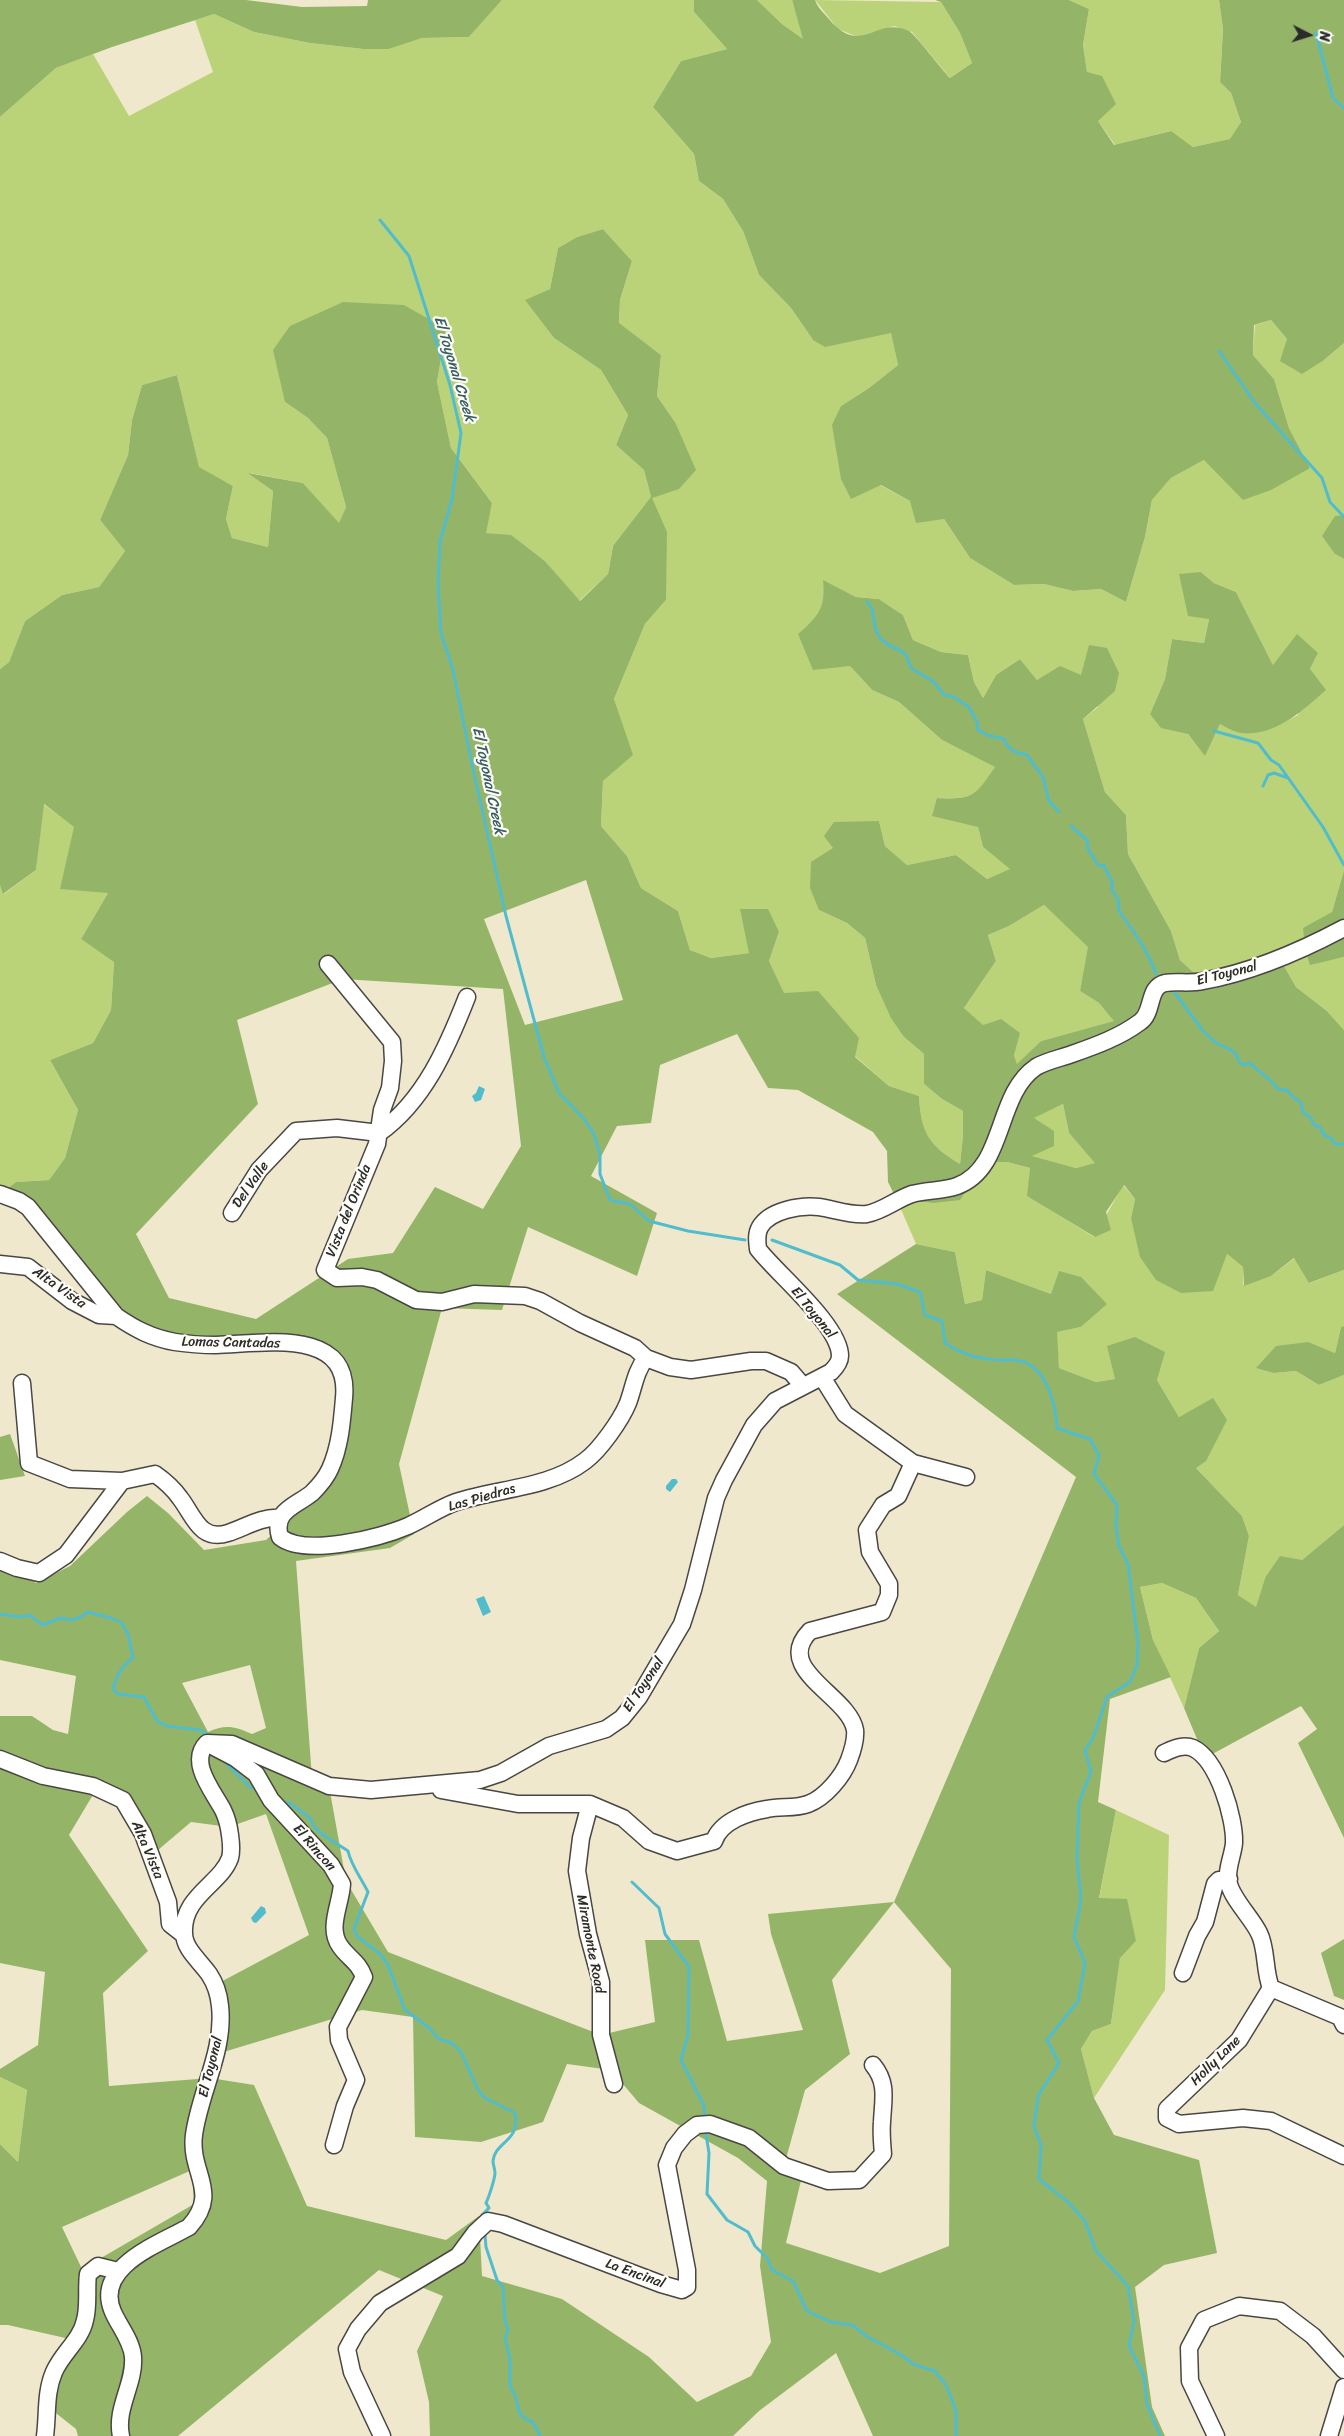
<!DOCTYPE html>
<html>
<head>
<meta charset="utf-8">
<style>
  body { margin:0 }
  #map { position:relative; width:1344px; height:2436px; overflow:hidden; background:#f0e8cd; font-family:Sriracha,sans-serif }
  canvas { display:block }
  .north { position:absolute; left:1284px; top:10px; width:50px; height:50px; -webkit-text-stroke:4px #fdfcf7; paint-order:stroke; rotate:95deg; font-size:14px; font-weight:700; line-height:20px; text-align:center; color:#2b2b2b }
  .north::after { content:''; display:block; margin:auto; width:18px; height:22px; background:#2b2b2b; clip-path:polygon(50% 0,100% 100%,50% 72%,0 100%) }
</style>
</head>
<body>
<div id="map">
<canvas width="1344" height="2436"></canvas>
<div class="north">N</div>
</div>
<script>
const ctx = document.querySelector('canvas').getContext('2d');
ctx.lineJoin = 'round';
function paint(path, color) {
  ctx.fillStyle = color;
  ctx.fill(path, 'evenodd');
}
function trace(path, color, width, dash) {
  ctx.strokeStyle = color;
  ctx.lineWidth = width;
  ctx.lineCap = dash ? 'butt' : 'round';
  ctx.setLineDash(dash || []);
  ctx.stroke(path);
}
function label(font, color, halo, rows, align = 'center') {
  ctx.font = font + ' Sriracha,sans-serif';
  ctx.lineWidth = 4.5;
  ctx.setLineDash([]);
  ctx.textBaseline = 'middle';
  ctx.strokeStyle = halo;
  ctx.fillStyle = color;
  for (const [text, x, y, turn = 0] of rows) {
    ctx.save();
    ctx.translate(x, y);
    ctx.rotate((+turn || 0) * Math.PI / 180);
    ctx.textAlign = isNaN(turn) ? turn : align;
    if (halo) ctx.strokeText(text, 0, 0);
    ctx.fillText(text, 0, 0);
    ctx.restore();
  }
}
paint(new Path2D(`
  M502,0H694V12L727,49L681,61L653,107L694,154L699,181L723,199L743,231L759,275L791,308L813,340L891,332L898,365L869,388L841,406L851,498L880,485L944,519L970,558L1014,585L1044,584L1073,591L1101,589L1126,602L1145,537L1152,500L1171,478L1204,460L1310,468L1289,428L1274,379L1253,355L1255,325L1271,320L1287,339L1324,360L1344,343V515L1335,517V554L1344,559V870L1332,912L1330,960L1344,957V1030L1327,1011L1296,987L1280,959L1203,981L1180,960L1171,931L1128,854L1126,815L1105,792L1083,719L1098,707L1081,675L1037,680L1020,659L996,675L983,698L974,682L968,655L941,652L913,640L903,615L879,599L856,597L824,581C825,611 821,615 798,635L850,666L872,690L899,702L942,740L996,767C975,796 973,800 937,798L978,827L983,847L1011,869L987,879L956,855L907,865L885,846L879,821L833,848L819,910L847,923L865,938L876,985L904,1037L924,1054V1084L942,1099L963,1111V1135L960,1164C928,1145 921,1133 919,1096L889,1086L784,994L769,961L779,932L749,953L711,958L690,950L678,911L641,888L627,856L601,826L603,781L632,755L614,699L645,624L666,600L613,545L608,574L579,601L545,561L511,536L485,533L492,503L451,448L437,382L446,329L285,402L308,418L327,438L346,507L339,524L303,483L250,473L273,491L268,547L232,538L226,519L233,486L199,468L177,375L142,385L132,420L128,455L100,520L125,551L99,587L62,595L25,621L9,662L0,669V117L56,68L93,54L129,116L213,72L195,20L214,14L254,32L310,43L363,49H381L422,38L469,37ZM603,229L632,261L620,300L619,324L661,355L657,396L675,422L651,497L644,470L616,445L628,415L601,370L554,338L526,300L550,289L558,248L577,237ZM1201,572L1214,583L1236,592L1273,665L1318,653L1310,669L1298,715C1262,734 1259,731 1220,724L1205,755L1188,734L1150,714L1165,679L1172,639L1204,643L1209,619Z
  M757,0H792L804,40L782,24Z
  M815,0L941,2L960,33L972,63L950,78L912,32L894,26L858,37L838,29Z
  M1069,0H1219L1223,29L1220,82L1231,93L1241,122L1231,139L1193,147L1170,131L1115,145L1098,121L1087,72L1083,45L1089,9Z
  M43,804L75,827L108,893L81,939L114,961L111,1010L93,1043L50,1060L78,1110L65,1158L49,1180L16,1182L0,1194V885L4,894L36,870Z
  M1044,905L1089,947L1080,991L1099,1003L1115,1021L1041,1041L1017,1065L1014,1055L964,1008L996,961L988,935L1009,926Z
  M1063,1104L1069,1133L1096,1163L1076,1168L1031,1156L1033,1118Z
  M986,1162H1007L1030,1168L1028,1196L1094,1237L1123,1185L1135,1199L1131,1218L1227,1254L1243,1267V1285L1271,1276L1295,1258L1310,1283L1344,1270V1326L1341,1327L1335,1353L1308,1343L1274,1373L1296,1371L1319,1385L1344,1375V1525L1302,1560L1265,1578L1256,1608L1238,1595L1249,1536L1242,1516L1196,1468L1213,1399L1179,1417L1157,1380L1115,1379L1096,1382L1059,1368L1056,1332L1081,1327L1107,1303L1051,1294L986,1270L982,1300L965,1304L955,1252L916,1244L897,1200L933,1203L979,1171Z
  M1162,1583L1196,1598L1219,1631L1199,1648L1184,1708L1153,1640L1140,1587Z
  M1116,1810L1169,1835L1165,1990L1094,2098L1081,2049L1092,2031L1111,2024L1120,1957L1136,1941L1099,1899Z
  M0,2077L27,2090L18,2162L0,2144Z`), '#bbd378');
paint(new Path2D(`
  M0,0H246L302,7L367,6L368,0H502L469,37L422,38L388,49H363L310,43L254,32L214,14L112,47L56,68L0,117Z
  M694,0H757L782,24L803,39L792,0H815C817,7 824,13 829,19C861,58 876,15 909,31C915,34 942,70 950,78L972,63L960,33L941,2L935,0H1069L1089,9L1083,45L1087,72L1102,76L1116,104L1098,121L1114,145L1171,131L1193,147L1230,139L1241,122L1231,93L1220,82L1223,29L1219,0H1344V343L1324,360L1302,374L1280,361L1287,339L1271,320L1254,325L1253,355L1274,379L1289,428L1310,468L1271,490L1243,500L1204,460L1171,478L1152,500L1145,537L1126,602L1101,589L1073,591L1044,584L1014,585L970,558L944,519L916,523L910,501L881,485L851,499L841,479L832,425L841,406L869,388L898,365L891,333L825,347L813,340L791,308L759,275L743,231L723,199L699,181L694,154L653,107L681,61L727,49L694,12Z
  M603,229L632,261L620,300L619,323L661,355L657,396L675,422L696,470L679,489L652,498L667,532L666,600L645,624L614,699L633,755L603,781L601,826L627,856L641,888L678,911L690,950L711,958L749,953L740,909H768L779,932L769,961L784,993L818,991L859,1038L855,1057L889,1086L919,1096C921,1132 928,1145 960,1164L963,1135V1111L942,1099L924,1084V1054L904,1037L891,1018L876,985L865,938L847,923L819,910L810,888L811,862L833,848L824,836L834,822L879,821L885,846L907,865L956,855L987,879L1010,869L983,847L978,827L932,816L937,798C973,800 975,796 995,767L942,740L899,702L872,690L850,666L813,670L798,634C818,617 826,608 823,580L856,597L879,599L903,615L913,640L941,652L968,655L974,682L983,698L996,675L1020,659L1037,680L1060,666L1081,675L1089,645L1107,648L1119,673L1115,691L1083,719L1105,792L1126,815L1128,854L1171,931L1180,960L1203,981L1280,959L1296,987L1327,1011L1344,1030V1270L1309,1283L1294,1258L1271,1276L1244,1286L1243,1267L1227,1254L1213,1291L1181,1293L1156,1280L1140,1257L1131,1218L1135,1199L1124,1185L1106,1212L1111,1230L1095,1237L1027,1196L1030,1168L1007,1162H986L960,1200L933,1203L897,1200L888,1182L887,1151L873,1132L798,1090L768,1088L737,1034L660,1065L651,1123L617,1126L591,1176L657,1213L637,1276L528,1227L502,1310L442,1308L399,1464L414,1534L390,1548L296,1561L312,1778L329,1786L346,1881L388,1952L601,2035L655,2022L645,1940H699L727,2041L803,2030L771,1934L768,1914L894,1902L1076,1477L837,1294L916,1244L955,1252L965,1304L982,1300L986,1270L1051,1294L1059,1271L1081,1277L1107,1304L1081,1327L1057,1332L1059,1368L1096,1382L1115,1379L1107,1346L1135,1337L1165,1352L1157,1380L1179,1417L1213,1398L1227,1420L1206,1461L1196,1468L1242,1516L1249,1536L1238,1595L1256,1607L1265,1578L1280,1556L1302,1560L1344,1525V1838L1298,1743L1317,1729L1301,1706L1205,1758L1184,1708L1199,1648L1219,1631L1196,1598L1162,1583L1140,1587L1153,1640L1171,1677L1110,1699L1098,1802L1116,1810L1099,1898L1127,1899L1136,1941L1120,1958L1111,2024L1092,2031L1081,2049L1094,2098L1114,2135L1199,2160L1217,2253L1164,2265L1135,2287L1152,2407L1165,2436H873L836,2353L759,2411L733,2436H430L429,2402L417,2351L443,2296L379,2270L178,2436H78L76,2429L52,2410V2372L74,2340L8,2325H0V2144L18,2162L27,2090L0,2077V2069L38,2045L45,1972L0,1963V1716H32L53,1730L68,1734L76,1676L0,1660V1561L17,1568L36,1583L70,1566L127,1512L147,1496L168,1513L204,1550L266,1540L295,1513L318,1499L345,1393L323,1351L215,1345L135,1330L40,1219L0,1194L16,1182L49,1180L65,1158L78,1110L50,1060L93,1043L111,1010L114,962L81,939L108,893L60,889L74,827L44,804L36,870L3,894L0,885V669L9,662L25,621L62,595L99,587L125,551L100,520L128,455L132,420L142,385L177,375L199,467L233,486L226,519L232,538L268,547L273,491L248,473L303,483L339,523L346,507L327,438L308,418L285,402L273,350L290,326L343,302L404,305L446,329L437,382L451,448L492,503L486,533L511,535L545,561L580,601L608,574L613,546L651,497L644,470L616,445L628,415L601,370L554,338L525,300L550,289L558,248L577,237ZM586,880L623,1000L525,1025L484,919ZM1044,905L1088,947L1080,991L1099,1003L1114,1021L1041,1041L1017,1064L1014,1055L1020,1033L1001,1019L983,1025L964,1008L996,961L988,935L1009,926ZM343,979L503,989L521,1146L483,1209L435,1187L393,1253L348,1259L256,1319L169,1298L136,1234L258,1104L237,1020ZM1063,1104L1069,1133L1095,1163L1076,1168L1032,1156L1054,1146V1131L1034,1118ZM250,1665L266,1728L252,1734C234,1726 225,1724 208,1732L182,1683ZM97,1788L134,1818L151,1856L191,1822L229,1827L266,1814L309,1935L215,1985L217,2054L362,2010L413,2017L415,2137L481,2142L543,2122L567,2064L611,2070L639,2103L738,2158L767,2181L760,2266L771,2342L751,2376L697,2402L649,2357L562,2299L482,2276L479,2216L446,2240L307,2206L254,2085L210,2078L109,2086L103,1993L148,1951L69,1835ZM894,1902L951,1969L949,2246L880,2273L786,2243L803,2172L784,2166L805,2090L850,2054L832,1980ZM192,2170L194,2204L82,2269L62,2227Z
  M1344,515V559L1335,554L1322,536L1335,516Z
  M1201,572L1214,583L1236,592L1273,665L1297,634L1318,653L1310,669L1326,690C1303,710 1275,737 1241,733C1234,732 1226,727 1220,724L1205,756L1188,734L1161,728L1150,714L1165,679L1172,639L1204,643L1209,619L1188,616L1179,574Z
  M1344,870V957L1310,965L1305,949L1303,928L1332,912Z
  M1344,1326V1375L1319,1385L1296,1371L1274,1373L1256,1368L1276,1346L1308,1342L1335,1353L1341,1327Z
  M10,1434L25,1476L0,1480V1437Z
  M1344,1939V2000L1334,1996L1321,1953Z`), '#94b568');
paint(new Path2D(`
  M479,1086L485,1089L481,1100L475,1102L472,1096L476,1093Z
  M672,1479H676L678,1482L670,1492L666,1489V1486Z
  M484,1596L491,1612L483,1616L476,1599Z
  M261,1906L265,1908L266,1913L256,1923L253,1922L251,1918Z`), '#51bccc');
trace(new Path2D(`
  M1316,33L1333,98L1344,108
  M380,220L409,256L450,385L461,433L452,499L440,542L438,584L441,633L453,670L473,769L506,916L544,1057L559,1093L584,1119L594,1134L600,1155V1174L610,1200L630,1204L649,1221L688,1231L745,1240
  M1219,351L1255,403L1322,478L1330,502L1344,517
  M867,602L872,609L876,631L881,639L890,646L898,649L906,655L911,668L934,682L944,695L952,696L969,707L978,724L977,729L987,735L1004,739C1008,750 1016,753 1027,755L1043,777L1049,801L1059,812
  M1214,731L1258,743L1271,760L1279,765L1323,827L1344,865
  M1263,786L1268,775L1274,773L1288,778
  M1071,826L1087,840L1088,849L1098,865L1104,866L1112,882V890L1119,901L1118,909C1132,930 1148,950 1156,974
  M1175,993L1203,1031L1216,1043L1231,1050L1236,1054L1239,1062L1244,1065L1250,1063C1261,1074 1269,1077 1278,1089L1287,1090L1294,1098L1301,1102L1303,1112L1311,1118L1314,1125L1320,1127L1324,1135L1331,1138L1335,1144H1344
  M772,1240L840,1265L858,1280L897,1284L920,1292L925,1315L942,1321L945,1343C963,1355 979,1359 1000,1360C1006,1360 1014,1359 1020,1361C1046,1366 1056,1405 1057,1428L1090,1439L1099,1455L1094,1474L1117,1505L1116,1527L1119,1546L1128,1564L1138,1643L1137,1665L1130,1682L1107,1697L1093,1738L1085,1750L1091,1771L1079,1803L1077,1859L1081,1899L1074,1937L1085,1963L1078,2001L1047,2040L1059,2063L1038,2096L1034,2126L1041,2146L1039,2179L1068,2202L1085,2221L1096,2251L1128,2286L1134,2321L1129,2346L1144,2376L1147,2404L1160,2436
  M0,1614L20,1617L29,1615L43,1625L60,1618L71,1620L79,1618L88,1612L111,1618L122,1623L128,1634L133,1658C121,1667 117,1675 113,1689L118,1694L144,1697L157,1721L167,1726L200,1730L211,1737
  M219,1756L251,1788
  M288,1802L310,1818L315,1828L325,1836L348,1851C351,1865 361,1878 368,1892L354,1929L357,1936L380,1954L388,1965L405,2010L428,2027L439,2039L452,2043L461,2052L478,2090L485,2098L515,2113C521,2142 495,2141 493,2161C493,2165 495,2169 495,2173C495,2178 489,2197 486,2203L489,2208L482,2215
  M632,1882L659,1908L665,1934L689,1967L688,2035L681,2060L704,2106L705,2120
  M705,2128L709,2153L707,2194L727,2220L748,2232L755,2246L767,2258L772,2270L793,2281L807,2311L831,2322L852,2325L868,2337L903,2356L913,2364L935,2371L947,2387L956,2411V2436
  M485,2235L486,2247L497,2280L503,2287L505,2321L508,2330L505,2338L510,2359V2387C523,2401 511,2416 533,2422L540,2436`), '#51bccc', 3);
const minor = new Path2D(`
  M328,964L392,1042L393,1061L390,1088L382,1110L377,1144L325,1270L337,1278L362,1277L377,1280L416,1300L442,1302L474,1294L525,1296L540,1301L580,1323L635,1348L646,1358L670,1367L691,1370L751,1361H766L791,1372L803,1386
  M0,1194L19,1201L28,1207L116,1316C135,1329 152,1338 175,1342C188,1344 203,1345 216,1345C261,1344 351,1326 344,1398C342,1422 340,1447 330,1469C326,1478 319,1486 312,1493C296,1506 272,1511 280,1537C305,1557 380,1538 408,1526C424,1519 439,1508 456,1502C498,1488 548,1489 585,1461C600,1450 621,1420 628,1403C634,1387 635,1372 646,1358
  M232,1213L259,1170L296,1131L337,1128L379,1133C424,1101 447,1048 467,997
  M0,1264L28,1267L72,1301L99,1315L116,1316
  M822,1377L845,1414L913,1463L966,1477
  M22,1383L29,1463L70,1479L122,1481
  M0,1561L17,1568L39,1573L66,1555L122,1481L155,1474C165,1481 173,1488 180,1498C194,1516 200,1542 228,1533C244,1528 262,1516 280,1518
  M214,1747L235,1758L256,1774L271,1800L331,1865L342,1884C341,1904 327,1928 340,1946C349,1959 358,1961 364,1977L338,2027L339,2040L356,2080L345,2106L334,2145
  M1164,1753C1173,1749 1183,1744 1193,1748C1218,1760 1235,1818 1234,1843C1233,1856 1225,1871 1229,1884C1233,1900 1252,1918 1259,1933C1267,1948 1264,1971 1271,1988L1239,2040L1167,2109V2118L1179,2124L1243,2118L1271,2121L1344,2156
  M0,1759L43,1776L93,1786L123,1800L143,1834L168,1902L170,1924L184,1935
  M441,1790L518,1804H590L623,1818L649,1841L677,1851L714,1841C721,1821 748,1812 767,1809C781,1806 794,1809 808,1804C825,1798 843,1776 849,1760C852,1752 856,1739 855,1730C849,1695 772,1670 810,1631L882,1612L889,1595V1584L870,1552L867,1530L883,1505L898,1496L913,1463
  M590,1804L581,1838L577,1871L588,1934L601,1982V2035L614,2084
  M1183,1973L1197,1936L1205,1922L1215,1884L1219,1880L1229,1879
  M1271,1988L1340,2017L1344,2025
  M45,2436C48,2414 45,2393 54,2372C62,2353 81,2340 85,2320C89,2306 86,2289 88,2274L98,2266L118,2271
  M121,2436C115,2408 135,2384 133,2357C132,2341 119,2326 113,2312C93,2267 159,2244 189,2227C221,2192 189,2173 194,2135C200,2091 225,2051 220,2006C219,1995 215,1983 209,1974C200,1961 184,1949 184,1933C182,1896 221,1884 230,1858C232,1851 231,1842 230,1835C229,1827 227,1818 223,1810C213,1791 188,1762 207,1743L232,1744L329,1786L371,1790L480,1780L501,1773L549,1746L606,1729L622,1718L639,1697L682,1624L693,1590L716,1498L724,1480L754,1425L775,1401L831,1372C835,1368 840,1362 840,1356C840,1325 777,1274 758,1249C757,1241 756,1234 760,1227C770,1210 801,1205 819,1207C834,1209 851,1216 867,1214C883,1211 897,1199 912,1194C927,1190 943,1191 957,1186C1006,1168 995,1095 1036,1067C1046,1061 1061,1058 1072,1054C1095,1046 1120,1037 1140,1022C1154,1013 1147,987 1165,983C1177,981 1190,984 1203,981C1253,972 1299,952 1344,928
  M382,2436L352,2372L347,2349L358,2329L380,2303L458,2256L475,2233L488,2221L503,2224L661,2284L682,2290L687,2287V2270L667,2165L674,2148L685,2134L697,2125L710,2124L749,2138L784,2166L828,2181L859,2180L883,2154C882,2143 881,2132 882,2122C883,2100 888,2083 873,2065
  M1216,2436L1190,2381L1189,2348L1204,2320L1239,2306L1280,2311L1313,2336L1344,2370
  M1329,2436L1344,2387`);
trace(minor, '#494743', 19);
trace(minor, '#fff', 16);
label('14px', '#2b2b2b', '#fdfcf7', [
  ["El Toyonal",1227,974,-14],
  ["Del Valle",251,1185,-55],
  ["Vista del Orinda",349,1211,-68],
  ["Alta Vista",59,1288,35],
  ["El Toyonal",813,1313,51],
  ["Lomas Cantadas",231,1343,1],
  ["Las Piedras",482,1498,-16],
  ["El Toyonal",644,1685,-56],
  ["El Rincon",314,1848,49],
  ["Alta Vista",147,1850,67],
  ["Miramonte Road",590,1944,79],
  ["Holly Lane",1216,2061,-45],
  ["El Toyonal",211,2067,-76],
  ["La Encinal",635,2274,20]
]);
label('italic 15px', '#385e63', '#fdfcf7', [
  ["El Toyonal Creek",454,369,73],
  ["El Toyonal Creek",488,781,78]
]);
</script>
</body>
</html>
